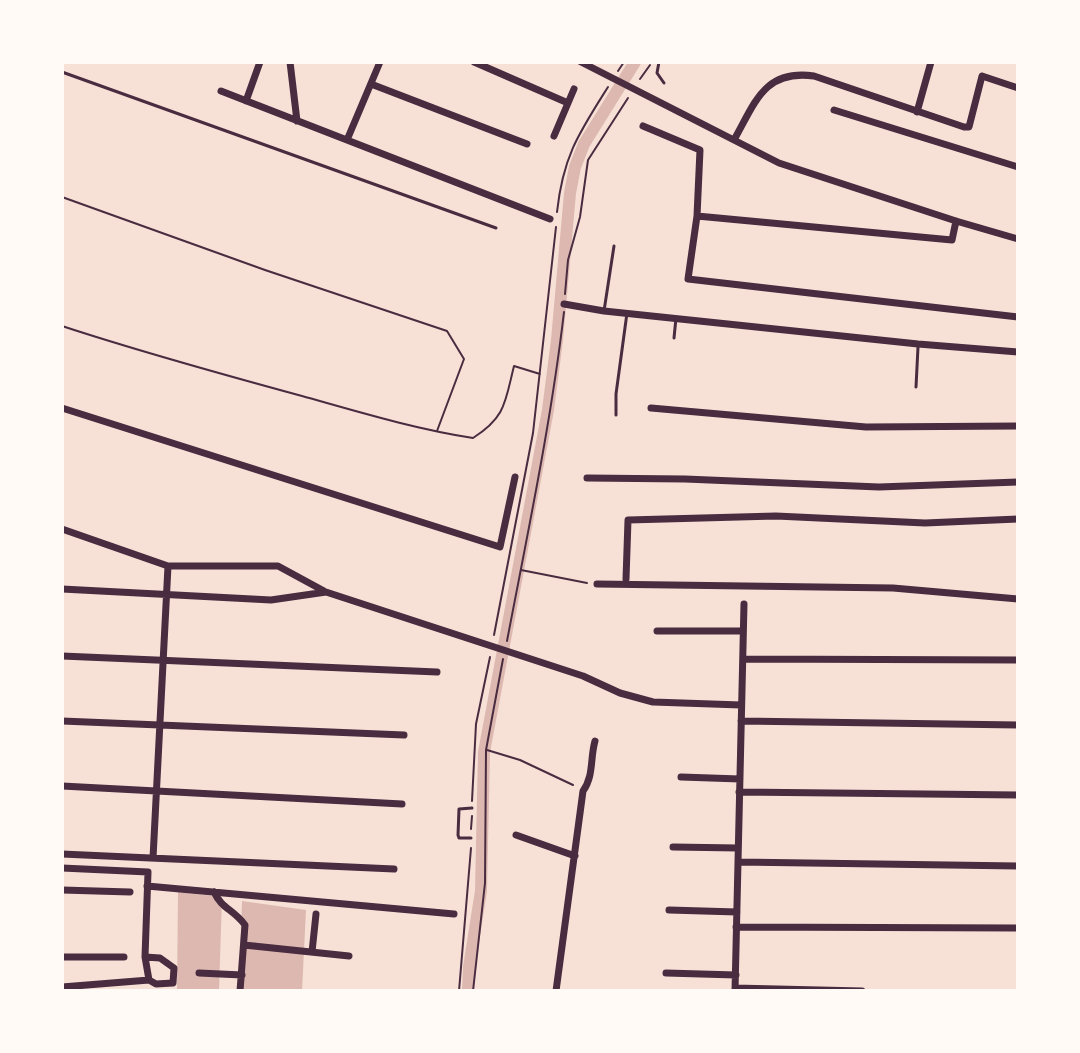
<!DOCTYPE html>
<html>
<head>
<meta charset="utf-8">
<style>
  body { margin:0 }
  #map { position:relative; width:1080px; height:1053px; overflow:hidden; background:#f7e1d7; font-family:"Noto Sans",sans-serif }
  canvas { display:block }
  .frame { position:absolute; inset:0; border:64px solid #fffaf5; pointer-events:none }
</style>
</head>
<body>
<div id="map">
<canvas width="1080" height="1053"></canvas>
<div class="frame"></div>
</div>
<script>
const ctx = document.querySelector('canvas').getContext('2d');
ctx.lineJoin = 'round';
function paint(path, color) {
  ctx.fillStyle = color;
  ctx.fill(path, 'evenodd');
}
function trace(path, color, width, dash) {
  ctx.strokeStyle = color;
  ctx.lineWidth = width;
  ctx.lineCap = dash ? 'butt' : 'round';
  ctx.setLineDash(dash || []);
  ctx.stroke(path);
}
paint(new Path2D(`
  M178,892L222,897L219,991H177Z
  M242,901L306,910L302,991H239Z`), '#dcb8b0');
trace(new Path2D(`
  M468,991L469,967L481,891L484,752L548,410L557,340L570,193L575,167L584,144L635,62`), '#dcb8b0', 12);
trace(new Path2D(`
  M618,71L624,62
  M640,79L650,65
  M62,197L265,270L447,331L464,359L437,431
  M557,212C563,156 579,133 608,87
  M565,294L568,260L580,217L588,160L628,98
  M62,326C141,352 221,374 302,396C359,412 415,429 473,438C506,417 505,402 514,366L540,374
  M521,570L587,583
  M494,635L533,433L556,227
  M507,641C528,531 551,423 564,312
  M487,750L520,760L573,785
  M472,801L476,724L490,657
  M471,829L472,816
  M459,991L471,848
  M473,991L485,883L486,750L503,659`), '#4a2c40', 2);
trace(new Path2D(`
  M659,62L657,73L664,83
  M62,72L496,228
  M604,311L614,246
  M674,338L676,318
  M916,387L918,347
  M616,415V394L627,313
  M471,838H459L458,835L459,809L472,808`), '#4a2c40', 3);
trace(new Path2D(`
  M290,62L297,121
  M474,62L568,103
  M581,62L779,163L956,221L1018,239
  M371,84L527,144
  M221,91L550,219
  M246,101L260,62
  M834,110L1018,167
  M917,112L931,62
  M643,126L700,150L697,216L688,279L1018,317
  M554,136L574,89
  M347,140L380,62
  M734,140C755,103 764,69 814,76L964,127H969L982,76L1018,88
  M697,216L952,240L956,221
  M564,304L604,311L918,344L1018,352
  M62,408L500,547L515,477
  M651,408L866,427L1018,426
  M587,478L685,479L879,487L1018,482
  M62,529L168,566L153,858
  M168,566H278L324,591
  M626,579L628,520L776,516L925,523L1018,519
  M597,584L893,588L1018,599
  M62,589L271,600L326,592L583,676L620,693L653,702L741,705
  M657,631H743
  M62,656L437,672
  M743,659L1018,660
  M62,721L404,735
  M741,721L1018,725
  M681,777L740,779
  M62,786L402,804
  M739,792L1018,795
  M516,835L575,856
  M673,847L738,848
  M62,854L394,869
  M738,862L1018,866
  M62,868L148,872L145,957L149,980L156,984L173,983L174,968L160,958L145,957
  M147,886L454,914
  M62,890L130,892
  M214,892C222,909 233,909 245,925L240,991
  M669,910L737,912
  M736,927L1018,928
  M244,945L349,956
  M312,952L316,914
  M62,957H124
  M199,973L242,975
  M666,973L736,975
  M62,987L149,980
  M735,988L862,991
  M556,991L583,791C594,776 590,758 595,741
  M735,991L744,604`), '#4a2c40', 7);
</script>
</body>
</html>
